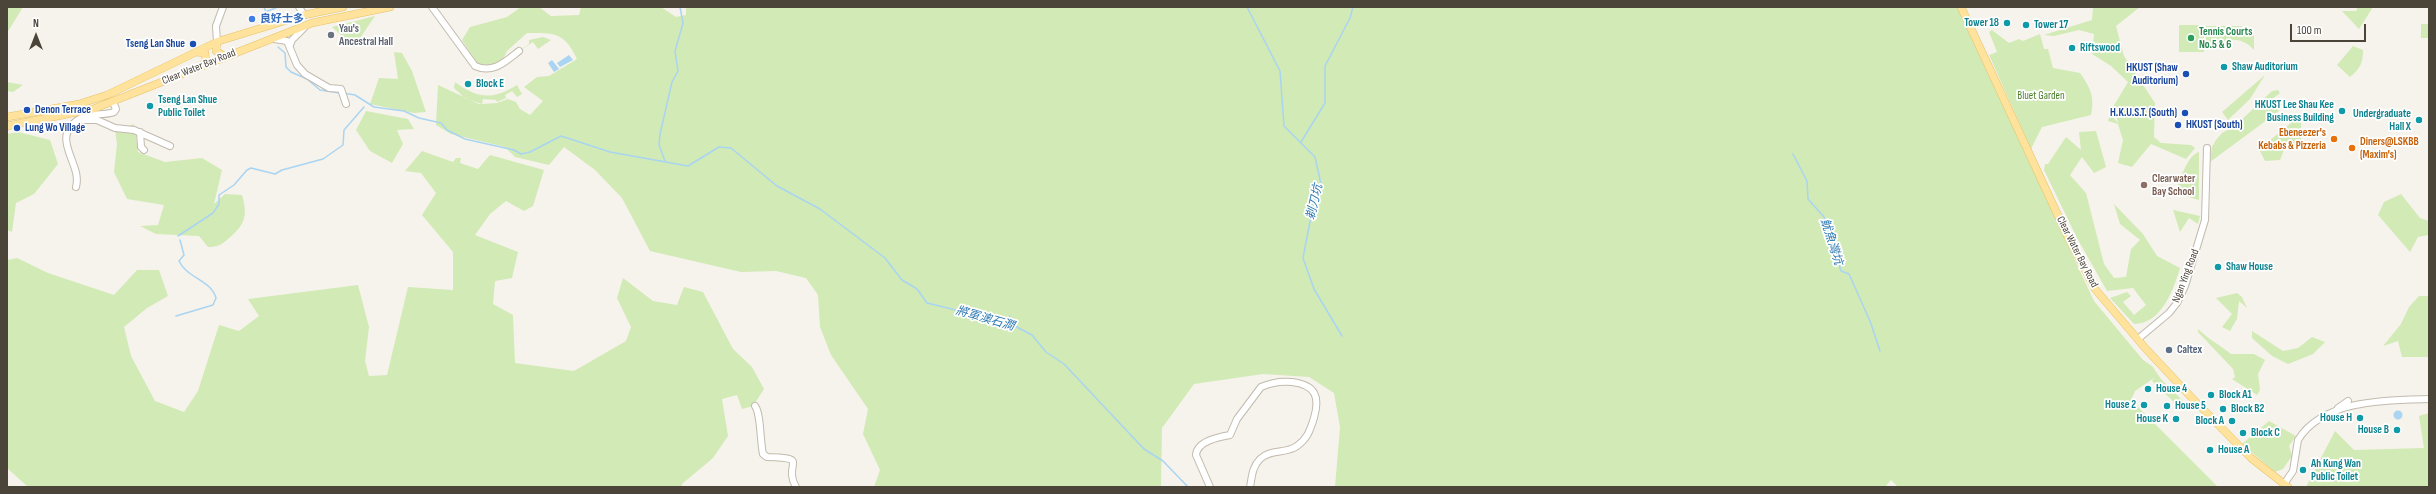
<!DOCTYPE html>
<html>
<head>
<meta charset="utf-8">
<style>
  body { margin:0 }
  #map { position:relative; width:2436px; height:494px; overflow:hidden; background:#f6f3ec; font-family:"Sofia Sans Condensed",sans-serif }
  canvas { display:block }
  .frame { position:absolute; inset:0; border:8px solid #4b4439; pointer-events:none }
  .north { position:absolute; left:16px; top:16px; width:40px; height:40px; -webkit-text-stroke:3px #fff; paint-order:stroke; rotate:0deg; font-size:11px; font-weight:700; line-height:16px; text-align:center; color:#4b4439 }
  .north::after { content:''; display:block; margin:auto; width:14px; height:18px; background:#4b4439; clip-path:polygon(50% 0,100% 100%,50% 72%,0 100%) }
  .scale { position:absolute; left:2290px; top:24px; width:76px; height:18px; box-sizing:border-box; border:2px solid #4b4439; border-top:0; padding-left:5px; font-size:12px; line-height:14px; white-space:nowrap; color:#4b4439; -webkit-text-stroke:3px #fff; paint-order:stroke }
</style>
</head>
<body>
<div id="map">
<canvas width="2436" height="494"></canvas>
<div class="frame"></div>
<div class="north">N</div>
<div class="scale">100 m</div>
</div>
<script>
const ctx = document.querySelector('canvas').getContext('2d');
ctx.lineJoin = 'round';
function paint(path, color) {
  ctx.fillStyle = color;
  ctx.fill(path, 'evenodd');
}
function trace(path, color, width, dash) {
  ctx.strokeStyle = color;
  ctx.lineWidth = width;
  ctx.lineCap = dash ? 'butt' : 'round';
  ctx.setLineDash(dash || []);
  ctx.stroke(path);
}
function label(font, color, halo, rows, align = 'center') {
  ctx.font = font + ' "Sofia Sans Condensed","Noto Sans TC",sans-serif';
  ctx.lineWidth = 3.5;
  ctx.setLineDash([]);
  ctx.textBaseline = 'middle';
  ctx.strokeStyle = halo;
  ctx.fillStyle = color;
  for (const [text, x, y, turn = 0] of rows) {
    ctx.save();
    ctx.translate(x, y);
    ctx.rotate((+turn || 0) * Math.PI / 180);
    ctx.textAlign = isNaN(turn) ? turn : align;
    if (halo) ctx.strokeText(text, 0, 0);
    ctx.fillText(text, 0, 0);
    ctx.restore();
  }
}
paint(new Path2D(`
  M7,7H23L7,33Z
  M521,7H539L551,16L579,15L581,7H661L676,17L686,15V7H1957L2094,301L2143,360L2152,366L2161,379L2184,402L2179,407L2152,381L2154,378L2135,391L2131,400L2218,487H1898L1891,480L1885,487H1335L1340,427L1334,393L1309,377L1263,374L1194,384L1162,428L1161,487H874L880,470L863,434L868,409L831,355L820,327L818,295L806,278L776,271L741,272L650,251L622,198L595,170L564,147L549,165L515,157L505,147L451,134L436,125L438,85L479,104H482L465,98L454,88L455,82C478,99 493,100 517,85L522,94L517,97L512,91L505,95L506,98L497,102L496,100L483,99L482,104L497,103L508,99L516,102L520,109L530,115L543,101L524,87L537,77L549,76L577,59C564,32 555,33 527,33L507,51L502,61L495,65L486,66L477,63L462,40L470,27L507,17Z
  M2093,7H2140L2116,26L2124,56L2155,103L2154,137L2161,143L2191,145L2195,148L2186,159L2151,144L2132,167L2118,163L2123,140L2118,124L2108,121L2110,114L2118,123L2113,107L2128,82L2111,66L2092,54L2094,34L2079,30L2054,36L2044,35L2092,20Z
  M2358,7H2373L2359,29L2342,11H2356Z
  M375,16L354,47L332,27Z
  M2421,24H2429V38H2421Z
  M2179,25H2204V52H2179Z
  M2206,26H2242V32L2254,33V50C2240,34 2223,39 2206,49Z
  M1992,30L2009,43L2019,39L2023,41L2040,34L2044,49H2048L2053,68L2080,73C2090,87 2095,97 2091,115L2042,127L2031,149L1989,55L1997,52L1989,32Z
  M543,37L551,40L538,49L533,42L521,50L518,46L522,49L529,44V40Z
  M2353,46L2363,50C2363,63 2360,69 2350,77L2337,65Z
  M394,52L402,53L412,71L426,112L414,113L370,104L379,78L398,79Z
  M2265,75L2250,99L2228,120L2222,112Z
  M7,82L23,85L13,92L7,91Z
  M2278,90L2280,93L2271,100L2279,111L2210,162L2212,147L2216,140L2222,133L2235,126L2272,91Z
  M366,111L408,119L414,129L397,130L403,144L392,163L370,151L356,130Z
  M2296,119L2301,122V143L2285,147L2280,160L2265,161L2259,149Z
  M134,124L138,152L165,162L202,158L222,170L214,204L225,194L242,195C248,216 245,225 228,239C221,245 218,247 208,247L199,236L156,234L140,226L158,225L164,205L127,199L114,172L117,144L115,130Z
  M2096,131L2106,167L2094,173L2082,157L2070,175L2086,193L2104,264L2114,278L2126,277L2131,249L2140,240L2120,224L2114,204L2143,234L2157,256L2180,268C2173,291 2161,324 2134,324L2110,298L2127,292L2131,296L2123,302L2134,315L2146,305L2133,288L2107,291L2077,238L2044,170L2045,164H2048L2066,137L2081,150L2079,132Z
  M18,132L50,140L58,164L34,194L16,203L12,232L7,230V134Z
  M422,151L453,162L456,158H461L460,163L478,169L490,155L544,170L533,206L524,211L506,201L490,214L475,235L518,252L512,278L495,281L493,304L513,315L515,363L574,371L626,341L631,327L617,298L623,278L653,301L677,305L684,287L703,292L733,349L752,367L764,389L753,406L742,409L737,395L722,399L728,436L713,458L682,484V487H28L7,468V260L17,258L48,273L114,295L137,270H159L168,296L147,308L124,327L131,356L155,401L184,412L198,391L219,325L239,331L259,316L248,299L358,285L369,327L365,361L369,376L387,375L408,287L453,290V252L422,215L436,193L421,173L405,171Z
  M2199,152V200L2175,193C2180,182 2186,156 2199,152Z
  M2401,194L2420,218L2429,221V235L2418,237L2410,252L2378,215L2384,202Z
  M2173,210L2200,216L2198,224L2189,218L2180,232Z
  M2237,293L2242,297L2247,308L2239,301L2237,319L2230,331L2222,327L2232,314L2216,298Z
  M2419,296H2429V357H2402L2398,341L2383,346L2401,324L2409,307Z
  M2198,329C2208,339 2220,345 2231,354H2254L2265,360L2258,374L2260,390L2257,395L2232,379L2235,377L2233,369L2198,332Z
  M2252,331L2283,351L2298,348L2312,337L2325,342L2313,354L2288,364L2272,356L2252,338Z
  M2429,413V487H2306L2335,431L2354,450L2424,448L2419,416Z
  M2269,421L2296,436L2289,446L2292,456L2283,469L2275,472L2242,444Z`), '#d2eab5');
paint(new Path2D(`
  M569,55L573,60L560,67L557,63Z
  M552,60L559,69L554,72L548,63Z
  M2393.5 415a4.5 4.5 0 1 1 9 0a4.5 4.5 0 1 1-9 0Z`), '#a9d4f2');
trace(new Path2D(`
  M264,7L267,15
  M1247,7L1280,71L1284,126L1315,157L1321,184L1314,201L1303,258L1314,289L1342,336
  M265,12L278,7
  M278,47L285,53L286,67L291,72L307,79L320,90L340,93
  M343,93L355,95L374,107L404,111L419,118L441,123L447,130L465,139L514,150L521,154L530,152L561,136L610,152L688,166L719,147L731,148L777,186L820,209L885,258L902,280L917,289L927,303L1009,323L1032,335L1046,352L1064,364L1144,449L1163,461L1188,487
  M1301,142L1325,103V66L1350,18L1353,7
  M1793,154L1807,181L1808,199L1824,217L1841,271L1849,274L1870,321L1880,351
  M665,161L659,145L660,134L672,82L678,71L675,51L683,23L680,7
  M178,236L213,213L219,204V195L234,185L247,170L251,168L275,174L282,170L323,159L343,145L344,130L364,107
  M176,316L213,305L216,298C211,280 187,278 179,261L184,255L180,240
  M1006,326L1010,316`), '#a9d4f2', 1.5);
const minor = new Path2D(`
  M299,7L304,15
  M432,7L475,66C493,74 505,62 519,51
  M274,39L287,41L297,65L305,74L329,88L341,89L346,104
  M217,42L216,26L223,7
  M290,45L292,40L304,28
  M83,120H97L115,128L134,130L170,146
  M140,132L141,147L144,150
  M76,187C83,163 47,137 81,118C92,112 104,116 114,112L116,109L113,102
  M2138,339L2169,313L2177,303L2185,286L2205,220L2207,148
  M755,406C761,414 760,441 763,454L767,457C812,458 782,463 796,487
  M2338,408L2348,401
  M2284,484L2293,471L2298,440C2323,399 2388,400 2429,399
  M1210,487L1196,455C1197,441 1219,437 1230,435L1237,419L1261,387C1270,383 1282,381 1292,382C1316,385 1320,397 1314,418C1310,430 1308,438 1297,446C1286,454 1270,449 1260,459C1252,467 1252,477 1250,487`);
const major = new Path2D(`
  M1961,7L2068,237L2095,289L2146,349L2192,398L2251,458L2288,487
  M217,42L216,51L224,56
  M195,52L205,53L206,61L202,65
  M7,117L79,104L107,95L219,41L304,15L343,7
  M7,126L93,109L312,23L390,7`);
trace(minor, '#c2bbae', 8);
trace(major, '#e6c16a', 8);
trace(minor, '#fff', 6);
trace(major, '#ffe39c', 7);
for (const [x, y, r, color] of [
  [252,19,4,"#3f7fe0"],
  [2007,23,4,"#0f9aa8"],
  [2026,25,4,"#0f9aa8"],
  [331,35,4,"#6b7280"],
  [2191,38,4,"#2e9e5b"],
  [193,44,4,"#1a4fb4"],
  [2072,48,4,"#0f9aa8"],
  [2224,67,4,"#0f9aa8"],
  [2186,74,4,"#1a4fb4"],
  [468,84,4,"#0f9aa8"],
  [150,106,4,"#0f9aa8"],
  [27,110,4,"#1a4fb4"],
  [2342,111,4,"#0f9aa8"],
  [2185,113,4,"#1a4fb4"],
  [2419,120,4,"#0f9aa8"],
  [2178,125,4,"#1a4fb4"],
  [17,128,4,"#1a4fb4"],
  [2334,139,4,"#e8710a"],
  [2352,148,4,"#e8710a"],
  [2144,185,4,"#8d6e63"],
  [2218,267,4,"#0f9aa8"],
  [2169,350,4,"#5c6f8a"],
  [2148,389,4,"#0f9aa8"],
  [2211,395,4,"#0f9aa8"],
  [2144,405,4,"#0f9aa8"],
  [2167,406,4,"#0f9aa8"],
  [2223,409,4,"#0f9aa8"],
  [2360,418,4,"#0f9aa8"],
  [2176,419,4,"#0f9aa8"],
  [2232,421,4,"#0f9aa8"],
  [2397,430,4,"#0f9aa8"],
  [2243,433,4,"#0f9aa8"],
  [2210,450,4,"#0f9aa8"],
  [2303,470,4,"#0f9aa8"]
]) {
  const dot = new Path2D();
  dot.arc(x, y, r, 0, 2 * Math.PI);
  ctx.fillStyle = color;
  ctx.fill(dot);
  trace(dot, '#fff', 1.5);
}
label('bold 11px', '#366cbe', '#fff', [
  ["良好士多",260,19]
], 'left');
label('bold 11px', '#0d838f', '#fff', [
  ["Tower 18",1999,23,"right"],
  ["Tower 17",2034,25],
  ["Riftswood",2080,48],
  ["Shaw Auditorium",2232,67],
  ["Block E",476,84],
  ["Tseng Lan Shue",158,100],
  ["Public Toilet",158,113],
  ["HKUST Lee Shau Kee",2334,105,"right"],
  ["Business Building",2334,118,"right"],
  ["Undergraduate",2411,114,"right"],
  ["Hall X",2411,127,"right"],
  ["Shaw House",2226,267],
  ["House 4",2156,389],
  ["Block A1",2219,395],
  ["House 2",2136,405,"right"],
  ["House 5",2175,406],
  ["Block B2",2231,409],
  ["House H",2352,418,"right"],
  ["House K",2168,419,"right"],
  ["Block A",2224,421,"right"],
  ["House B",2389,430,"right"],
  ["Block C",2251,433],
  ["House A",2218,450],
  ["Ah Kung Wan",2311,464],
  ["Public Toilet",2311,477]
], 'left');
label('bold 11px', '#5b616d', '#fff', [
  ["Yau's",339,29],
  ["Ancestral Hall",339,42]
], 'left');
label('bold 11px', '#27864d', '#fff', [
  ["Tennis Courts",2199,32],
  ["No.5 & 6",2199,45]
], 'left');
label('bold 11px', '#164399', '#fff', [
  ["Tseng Lan Shue",185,44],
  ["HKUST (Shaw",2178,68],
  ["Auditorium)",2178,81],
  ["Denon Terrace",35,110,"left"],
  ["H.K.U.S.T. (South)",2177,113],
  ["HKUST (South)",2186,125,"left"],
  ["Lung Wo Village",25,128,"left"]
], 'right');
label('11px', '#4b4439', '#fff', [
  ["Clear Water Bay Road",199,67,-22],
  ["Clear Water Bay Road",2077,252,63],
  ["Ngan Ying Road",2186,276,-69]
]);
label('11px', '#4a7f2a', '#fff', [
  ["Bluet Garden",2041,96]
]);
label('bold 11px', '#c56008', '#fff', [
  ["Ebeneezer's",2326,133],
  ["Kebabs & Pizzeria",2326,146],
  ["Diners@LSKBB",2360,142,"left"],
  ["(Maxim's)",2360,155,"left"]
], 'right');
label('bold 11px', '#785e54', '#fff', [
  ["Clearwater",2152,179],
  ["Bay School",2152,192]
], 'left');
label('bold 11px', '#4e5e75', '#fff', [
  ["Caltex",2177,350]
], 'left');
label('italic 12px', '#2e7ab2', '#fff', [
  ["剃刀坑",1315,202,-77],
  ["魷魚灣坑",1831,242,72],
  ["將軍澳石澗",985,319,16]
]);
</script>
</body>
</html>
